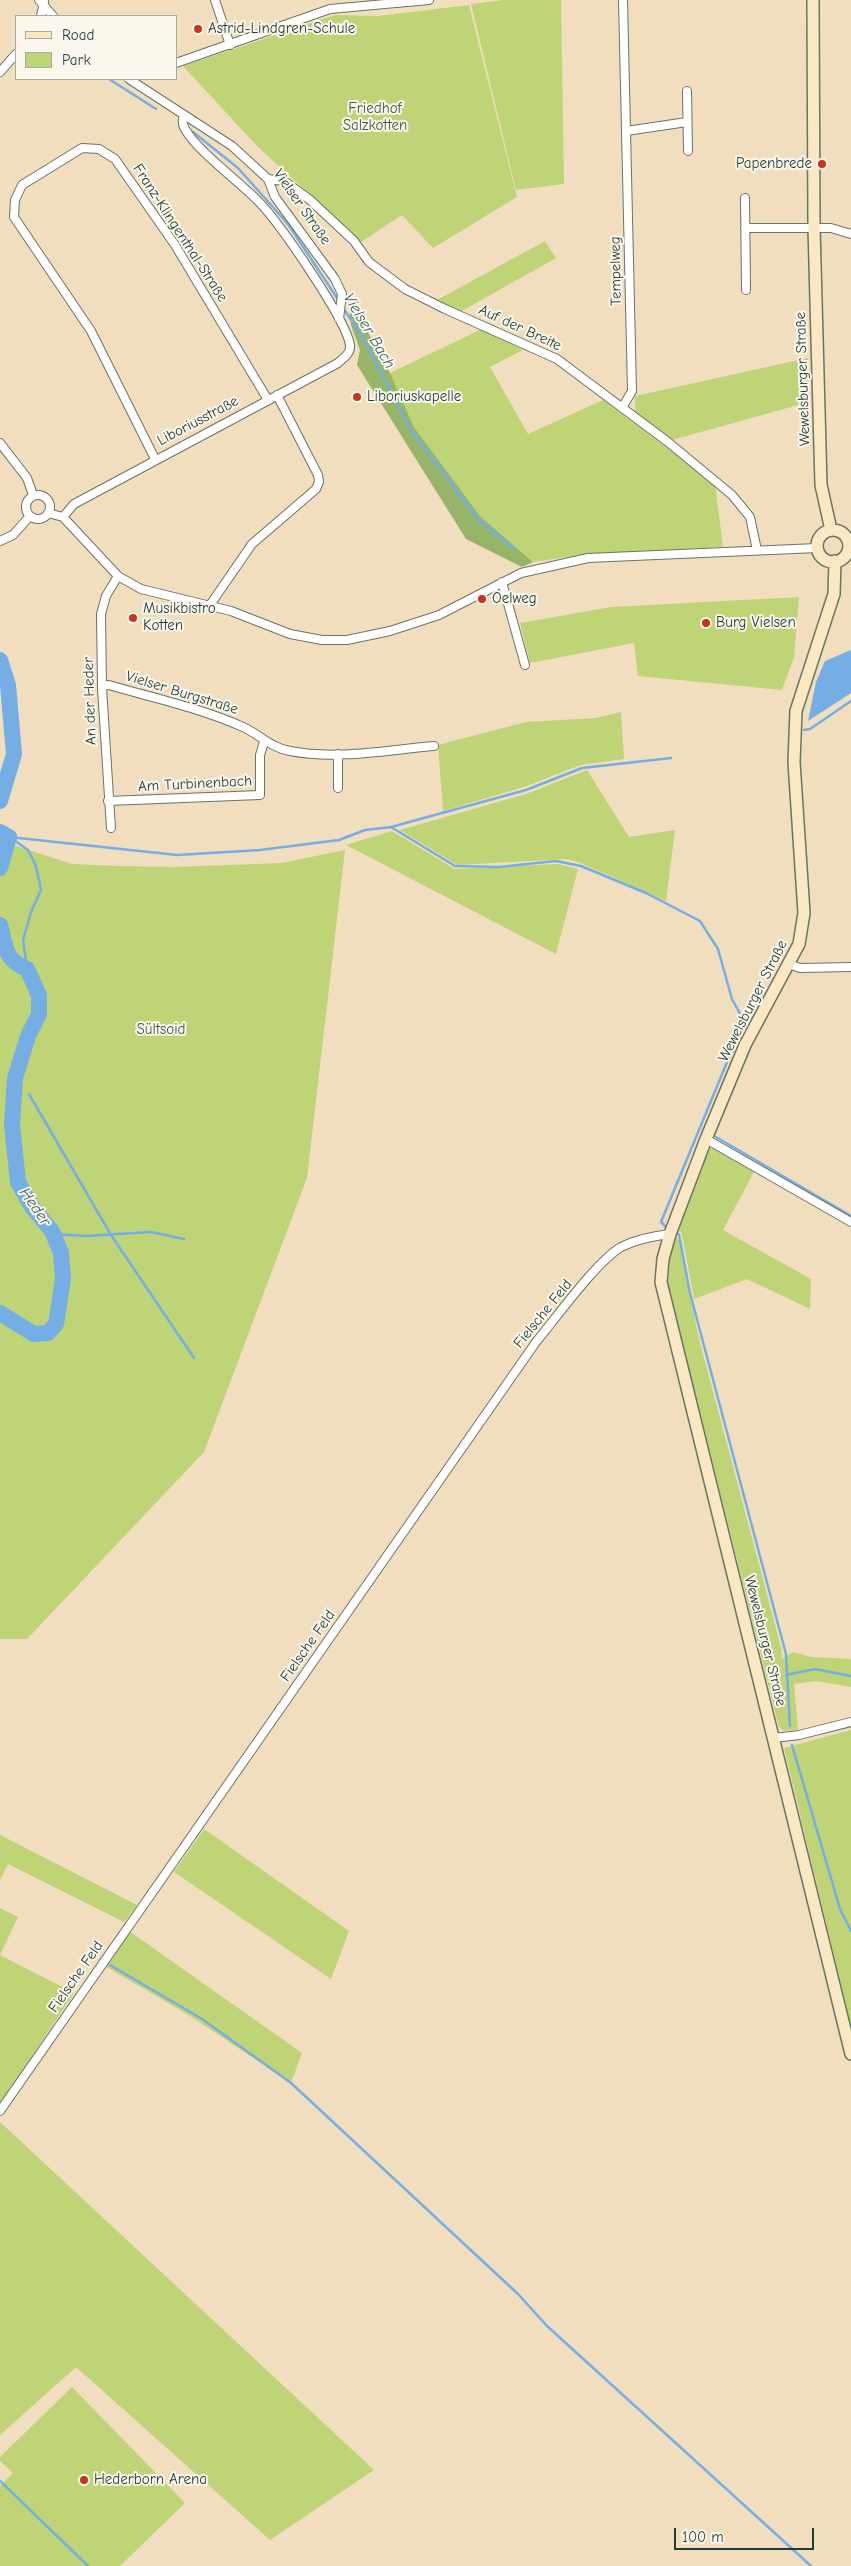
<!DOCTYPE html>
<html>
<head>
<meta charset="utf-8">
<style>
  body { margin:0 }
  #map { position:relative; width:851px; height:2566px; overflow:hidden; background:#f1debf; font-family:"Comic Neue",sans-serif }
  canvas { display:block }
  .legend { position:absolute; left:15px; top:15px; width:162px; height:65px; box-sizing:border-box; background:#fbf7ec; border:1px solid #a3ada2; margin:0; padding:6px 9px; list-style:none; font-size:15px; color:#1f3d34 }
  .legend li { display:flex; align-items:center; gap:10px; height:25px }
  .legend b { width:25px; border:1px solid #a3ada2 }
  .scale { position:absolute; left:674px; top:2528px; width:140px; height:22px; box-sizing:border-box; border:2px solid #1f3d34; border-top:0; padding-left:6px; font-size:15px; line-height:18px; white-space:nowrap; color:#1f3d34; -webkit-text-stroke:4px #fbf7ec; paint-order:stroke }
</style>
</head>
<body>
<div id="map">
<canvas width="851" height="2566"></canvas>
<ul class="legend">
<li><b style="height:6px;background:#fae7c3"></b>Road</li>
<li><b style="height:14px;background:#bfd377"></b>Park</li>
</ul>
<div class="scale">100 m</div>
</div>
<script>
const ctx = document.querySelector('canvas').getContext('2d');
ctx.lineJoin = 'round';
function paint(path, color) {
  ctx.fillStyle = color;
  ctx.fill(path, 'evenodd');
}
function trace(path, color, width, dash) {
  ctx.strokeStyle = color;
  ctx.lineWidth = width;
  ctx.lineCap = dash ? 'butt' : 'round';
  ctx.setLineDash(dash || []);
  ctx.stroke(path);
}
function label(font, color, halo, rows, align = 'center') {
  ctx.font = font + ' "Comic Neue",sans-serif';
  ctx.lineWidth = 4;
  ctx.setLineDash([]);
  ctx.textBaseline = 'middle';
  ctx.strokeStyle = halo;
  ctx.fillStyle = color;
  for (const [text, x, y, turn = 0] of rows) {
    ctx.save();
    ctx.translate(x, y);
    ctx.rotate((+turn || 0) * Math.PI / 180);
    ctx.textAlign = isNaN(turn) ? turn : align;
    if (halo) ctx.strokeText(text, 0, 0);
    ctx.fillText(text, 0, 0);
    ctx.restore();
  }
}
paint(new Path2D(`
  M504,0H561L564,184L516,190L471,4Z
  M469,5L517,197L433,248L402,215L361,242L258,147L183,66L335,15L378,16Z
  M545,241L556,258L460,312L437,300Z
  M482,329L523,350L490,367L528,434L603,400L715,484L723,547L587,554L533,562L480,516L414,427L390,373Z
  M808,358L809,402L672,440L635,413V396Z
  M799,597L794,657L782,690L638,676L634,643L530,663L520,623L611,607Z
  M621,712L624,759L581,765L524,787L443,811L438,745L526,722L595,718Z
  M587,770L629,837L675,830L666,901L583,864L567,859L457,865L400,830L526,794Z
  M392,831L455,869L558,864L578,869L556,954L346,845Z
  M0,841L72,864L118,866L174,867L282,863L345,850L307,1178L204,1452L27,1639H0Z
  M713,1148L755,1170L723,1230L811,1279L810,1309L747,1279L694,1299L683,1240L681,1232L677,1230L707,1150Z
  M675,1236L679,1240L699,1339L781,1647L782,1659L793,1652L811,1657L851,1659V1687L816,1681L794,1684L798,1729L784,1731L779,1727L668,1285L670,1253Z
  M851,1730V2026L784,1748Z
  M204,1829L349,1931L331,1979L174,1872Z
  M0,1835L10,1840L137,1905L124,1922L8,1864L0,1880Z
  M0,1908L18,1917L0,1955L74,1993L0,2104Z
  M129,1931L302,2053L291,2083L190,2016L105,1966Z
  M0,2122L374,2470L270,2540L76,2367L0,2435Z
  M72,2387L185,2503L120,2566H0V2486L13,2473L0,2461V2457Z`), '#bfd377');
paint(new Path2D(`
  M348,295L390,373L414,427L480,516L533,562L522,567L466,539L357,365L360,350L351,325Z`), '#97b568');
paint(new Path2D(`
  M851,650V693L808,721L816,682L825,661Z`), '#75aee5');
trace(new Path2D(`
  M109,79L156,109
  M193,132L238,168L288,224L339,301
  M343,308L361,334L411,430L478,519L514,549
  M804,730L810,729L851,701
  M391,827L526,790L582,768L671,758
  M9,837L177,855L260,850L339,840L365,830L391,827L455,866L499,867L556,861L581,866L646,893L700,921L718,949L732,999L744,1021L661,1222L665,1226
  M11,838L28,850L36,866L41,890L31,912L23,940L27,969
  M29,1094L111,1235L194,1358
  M716,1137L851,1216
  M677,1233L679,1235L690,1293L786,1654L790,1726
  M54,1234L86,1236L151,1232L184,1239
  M786,1675L815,1669L851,1676
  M792,1745L840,1909L851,1931
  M110,1965L202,2019L291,2083L518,2294L547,2326L811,2566
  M0,2481L88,2566`), '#75aee5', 2.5);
trace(new Path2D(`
  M0,660L8,685L14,754L0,801
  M0,832L9,837L0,868
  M0,925C6,946 4,960 27,969L39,995V1014L28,1036L15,1078L12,1125L18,1182L32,1207L52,1231L61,1253L63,1279L56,1324L48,1333L34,1334L0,1313`), '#75aee5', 16);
const minor = new Path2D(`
  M39,0L53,16
  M215,0L230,45
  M41,16L44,2
  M176,63L330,9L429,0
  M0,72L16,54
  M129,79L232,146L268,179L275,197L335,279L342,294L339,319
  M687,91L688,151
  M626,131L687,122
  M268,179L284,181L309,199L354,241L369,262L405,289L445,309L557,359L668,442L732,495L750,517L757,550
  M745,198L746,290
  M745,228H831L851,234
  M622,408L632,391L623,0
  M0,443L27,478L33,495
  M155,459L91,331L14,217L15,200L22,185L82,148L99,149L115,159L175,245L268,400
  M26 507a12 12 0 1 1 24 0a12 12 0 1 1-24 0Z
  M48,513L63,517L118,576L141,589L231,611L290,634L322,640H347L390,631L439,615L521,573L588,558L817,548
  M63,517L74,504L338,363C343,358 351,354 350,345C346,319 279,222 258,201C239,181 197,151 185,129C182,124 182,120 184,115
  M0,541L13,535L30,516
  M502,582L525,665
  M210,605L252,544L316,489L319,482L318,475L277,395
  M102,686L109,685C153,698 201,708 243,727C259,734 271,748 290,751C336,760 387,750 434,746
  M338,754V788
  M108,801L260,795V755L264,742
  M111,828L102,688L101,614L106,596L118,576
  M789,964L800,968L851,967
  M706,1139L851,1222
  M774,1738L799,1735L851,1722
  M0,2111L536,1342C557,1317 595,1263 621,1247C637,1239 653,1236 670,1234`);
const secondary = new Path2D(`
  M813,0L814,227L821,485L831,530
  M817 546a16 16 0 1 1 32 0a16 16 0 1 1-32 0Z
  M835,561L834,594L796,711L794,762L804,913L799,944L745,1045L706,1139L670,1234L663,1259L661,1282L851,2054`);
trace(minor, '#687565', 10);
trace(secondary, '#687565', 14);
trace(minor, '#fff', 8);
trace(secondary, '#fae7c3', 11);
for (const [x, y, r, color] of [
  [198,29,5,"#c8321e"],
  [822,164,5,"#c8321e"],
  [357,397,5,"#c8321e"],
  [482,599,5,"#c8321e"],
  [133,618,5,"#c8321e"],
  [706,623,5,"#c8321e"],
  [84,2480,5,"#c8321e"]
]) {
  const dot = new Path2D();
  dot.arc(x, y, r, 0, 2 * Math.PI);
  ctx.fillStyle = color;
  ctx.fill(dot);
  trace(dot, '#fbf7ec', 2);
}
label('15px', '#1f3d34', '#fbf7ec', [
  ["Astrid-Lindgren-Schule",208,29],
  ["Papenbrede",812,164,"right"],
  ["Liboriuskapelle",367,397],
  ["Oelweg",492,599],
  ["Musikbistro",143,609],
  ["Kotten",143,626],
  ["Burg Vielsen",716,623],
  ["Hederborn Arena",94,2480]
], 'left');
label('15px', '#3f5b41', '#fbf7ec', [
  ["Friedhof",375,109],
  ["Salzkotten",375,126],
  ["Sültsoid",161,1030]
]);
label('15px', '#1f3d34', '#fbf7ec', [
  ["Vielser Straße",302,207,55],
  ["Franz-Klingenthal-Straße",180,233,57],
  ["Tempelweg",616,271,-91],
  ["Auf der Breite",520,328,25],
  ["Wewelsburger Straße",803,379,-92],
  ["Liboriusstraße",198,421,-28],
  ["Vielser Burgstraße",182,693,17],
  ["An der Heder",90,701,-92],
  ["Am Turbinenbach",195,784,-3],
  ["Wewelsburger Straße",753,1001,-63],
  ["Fielsche Feld",543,1314,-51],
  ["Wewelsburger Straße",765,1641,76],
  ["Fielsche Feld",308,1646,-55],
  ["Fielsche Feld",76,1977,-55]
]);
label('italic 16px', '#395f69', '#fbf7ec', [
  ["Vielser Bach",369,331,59],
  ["Heder",35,1207,55]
]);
</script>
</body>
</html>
